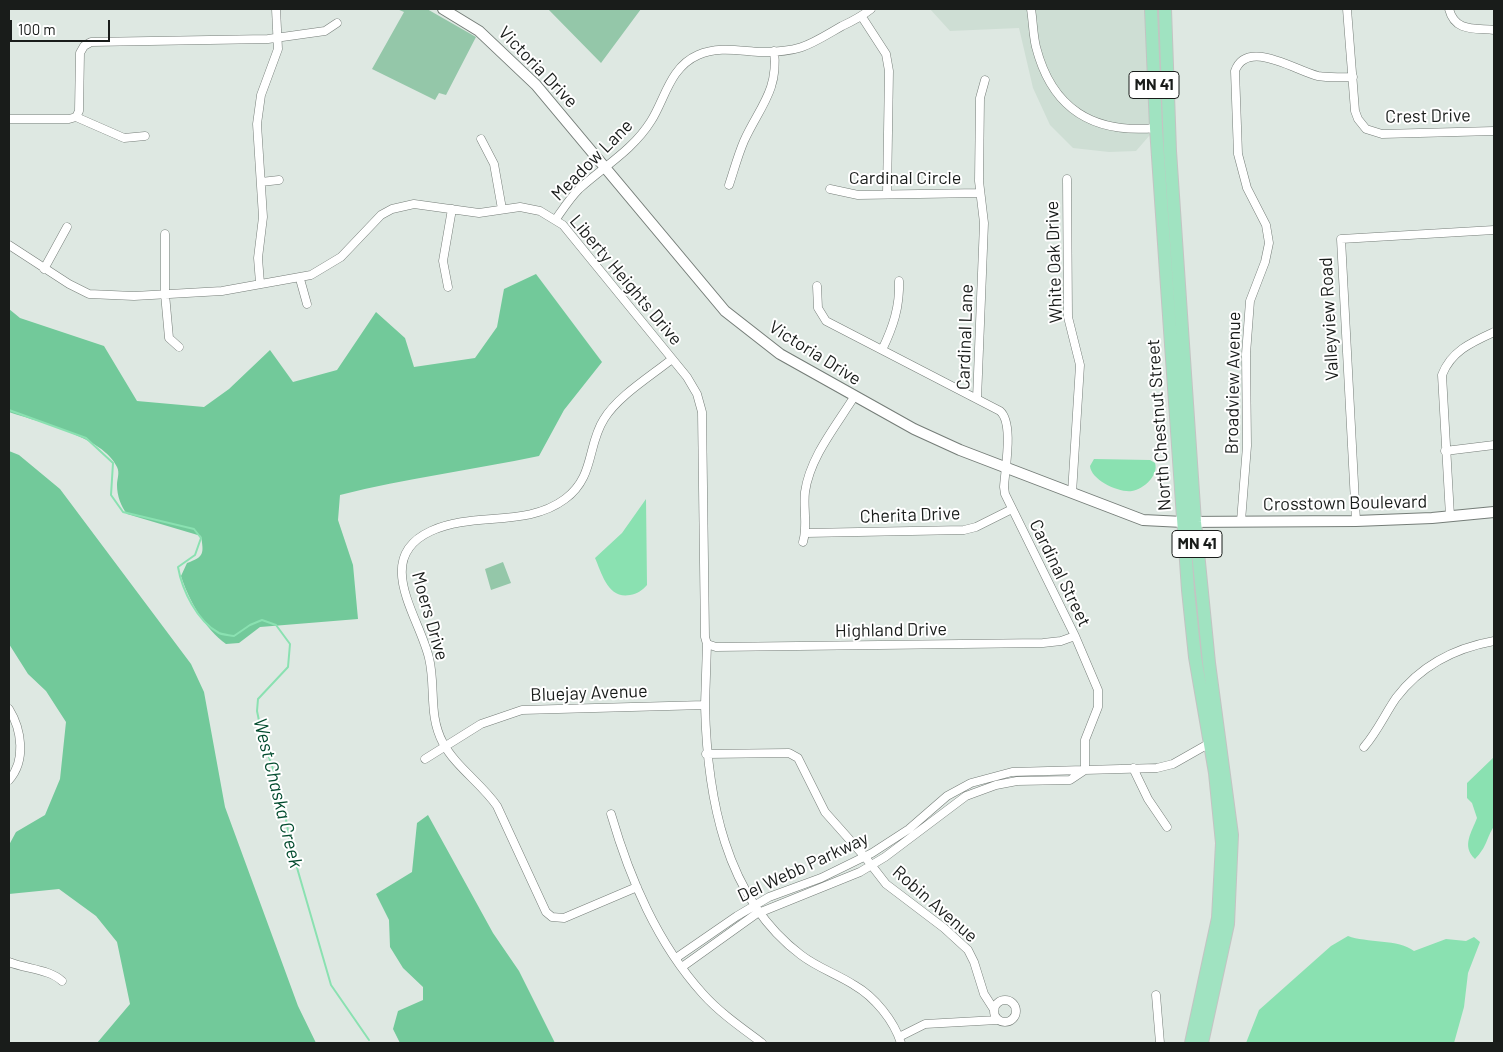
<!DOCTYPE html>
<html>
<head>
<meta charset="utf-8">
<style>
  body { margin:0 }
  #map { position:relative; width:1503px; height:1052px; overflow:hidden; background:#dee8e2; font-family:Barlow,sans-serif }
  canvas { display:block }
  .frame { position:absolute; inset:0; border:10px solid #191c1a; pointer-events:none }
  .scale { position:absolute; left:10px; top:20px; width:100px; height:22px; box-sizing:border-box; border:2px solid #191c1a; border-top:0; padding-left:6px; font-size:15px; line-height:18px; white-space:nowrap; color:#191c1a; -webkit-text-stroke:4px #fff; paint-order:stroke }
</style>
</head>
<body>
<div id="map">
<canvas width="1503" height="1052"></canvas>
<div class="frame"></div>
<div class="scale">100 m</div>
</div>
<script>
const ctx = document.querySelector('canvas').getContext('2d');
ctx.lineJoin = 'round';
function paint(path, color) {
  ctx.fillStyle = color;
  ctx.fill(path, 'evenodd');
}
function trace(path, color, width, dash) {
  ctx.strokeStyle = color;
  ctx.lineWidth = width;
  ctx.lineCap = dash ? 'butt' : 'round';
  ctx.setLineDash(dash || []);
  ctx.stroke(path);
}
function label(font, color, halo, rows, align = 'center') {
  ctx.font = font + ' Barlow,sans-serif';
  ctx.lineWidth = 4;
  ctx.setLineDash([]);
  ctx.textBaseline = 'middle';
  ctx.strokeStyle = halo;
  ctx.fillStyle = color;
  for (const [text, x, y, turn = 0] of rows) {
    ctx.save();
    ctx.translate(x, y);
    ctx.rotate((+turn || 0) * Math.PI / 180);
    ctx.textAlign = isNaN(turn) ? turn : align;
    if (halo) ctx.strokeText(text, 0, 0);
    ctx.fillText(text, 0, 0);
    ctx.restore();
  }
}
paint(new Path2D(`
  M930,9H1151L1156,128L1136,151L1109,152L1073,148L1050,125L1033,88L1019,28L950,31Z`), '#ceded4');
paint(new Path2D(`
  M397,9H427L476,37L446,95L439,93L435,100L372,69L404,12Z
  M548,9H641L601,63Z
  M503,562L511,583L491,590L485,569Z`), '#94c7a9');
paint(new Path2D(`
  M536,274L602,362L564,410L539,456C473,470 406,478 340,495L338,520L353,565L358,619L260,627L239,643L226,644C205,629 189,601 181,576L187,563C204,557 204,554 201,536L127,514C121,506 117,496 117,485C117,479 120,473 117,467C104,437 38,422 9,412V309L20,318L104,346L137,401L204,407L229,389L270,350L293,382L337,370L376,312L405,338L414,367L475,358L497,327L504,289Z
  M9,451L19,455L60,489L191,664L204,692L225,807L298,1006L316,1043H97L130,1004L117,942L96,916L59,889L9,894V845L16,832L45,815L60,779L66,722L46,691L28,674L9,644Z
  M428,815L493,933L519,971L555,1043H400L393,1029L398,1011L423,1000V987L403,968L390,947L389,920L376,894L412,872L417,823Z`), '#72c99a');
paint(new Path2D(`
  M1094,459L1150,460L1155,463C1159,475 1144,489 1132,491C1119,493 1091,480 1090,466Z
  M646,499L647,585C643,590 637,594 630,595C608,599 602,574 595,558L622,533Z
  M1494,757V826C1486,839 1487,847 1475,859C1461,846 1472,832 1477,818L1472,803L1467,798V783Z
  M1348,936C1366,943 1399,939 1414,951L1446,939L1466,941L1474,937L1480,942L1468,973L1464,1007L1454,1043H1246L1259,1010L1331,946Z`), '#8ae1b1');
trace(new Path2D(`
  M9,410L86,438L113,463L111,495L123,512L194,529L201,538L195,555L178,567C182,590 197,621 219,633C223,635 230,635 234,636L250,625L262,620L276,625L290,644L288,667L258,699L257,711L263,740L281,792L291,847L331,985L369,1040`), '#8ae1b1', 2);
const minor = new Path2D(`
  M1031,9C1033,21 1033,35 1036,47C1052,109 1093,134 1156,128
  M1347,9L1355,111L1358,119L1366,129L1382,134L1494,131
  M1449,9C1455,32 1474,28 1494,30
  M862,17L886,54L889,71L887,194
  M76,117L124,138L145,136
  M9,119H69L76,117L79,111L80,53L84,46L91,42L268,39L325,31L337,23
  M481,139L494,164L502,209
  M1067,179L1068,317L1080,365L1072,493
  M261,182L279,180
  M729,185C734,170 738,155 744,141C759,108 779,90 774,51
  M830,189L858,195L980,193
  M556,219C563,209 570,198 579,189C603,167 633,150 651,121C665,99 670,67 698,55C718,46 740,51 761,52C802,52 809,45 842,26C853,21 862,16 871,9
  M165,234V294L169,338L179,347
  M9,245L69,284L89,294L134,296L222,291L311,275L341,257L381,215L392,209L414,204L479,213L520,207L540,211L563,225L687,377L697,394L702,412L705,637L707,644L705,705L522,710L481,724L425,759
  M44,269L67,227
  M300,279L307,304
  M260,283L258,258L263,217L257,124L261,95L278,49L276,9
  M817,286L818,308L826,321L1000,411C1014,423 1005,469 1004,487L1005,494L1075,636L1098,690V707L1085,740V770
  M448,287L443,261L452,209
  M882,350C893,327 900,307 899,281
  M977,399L984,223L979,181L980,98L985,80
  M1445,451L1494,445
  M1450,516L1442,375C1451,351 1472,342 1494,332
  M1241,521L1247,446L1246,354L1250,301L1265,262L1269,243L1266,225L1247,188L1238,154L1235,71C1247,38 1296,71 1318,76C1329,78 1341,77 1353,77
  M1356,521L1341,239L1494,230
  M806,533L964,530L976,527L1012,509
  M803,542C808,526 803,509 805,492C810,457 836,426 854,397
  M707,644L716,647L1043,643L1061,641L1075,636
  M705,705C707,795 724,897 801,955C818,968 837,974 854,985C875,997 894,1021 901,1043
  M9,709C22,730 26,761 9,780
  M1364,747C1377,732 1385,714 1396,698C1421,665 1455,648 1494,641
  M706,754L789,753L798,758L825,812L865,857L886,884L944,928L968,950L974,962L984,994L993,1008
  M1133,768L1148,799L1167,827
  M611,814C630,879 657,943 703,994C720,1013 742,1028 762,1043
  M637,887L564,918L552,917L546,912L497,806C481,783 456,767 443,743C428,715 436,687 429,658C419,616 372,558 431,531C474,511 526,528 565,499C595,477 587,445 604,419C618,396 651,376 672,359
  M676,958L737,916L769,897L821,878L872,853L909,829L947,796L971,783L1012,772L1157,768L1173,764L1210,743
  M9,962C26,969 49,969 62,981
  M682,967L756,914L860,872L885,857L966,796L996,785L1017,781L1070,780L1085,770
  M1156,995L1160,1043
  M994 1011a11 11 0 1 1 22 0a11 11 0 1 1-22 0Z
  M899,1037L925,1024L997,1020`);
const tertiary = new Path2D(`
  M443,9L479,31L536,85L725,311L780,354L914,429L960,450L1143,520L1183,522L1356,521L1432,518L1494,512`);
const primary = new Path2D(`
  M1151,9L1156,128L1188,590L1195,657L1215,773L1222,843L1218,918L1191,1043
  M1165,9L1170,151L1195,522L1209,663L1232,835L1228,924L1202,1043`);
trace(minor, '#757d78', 9);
trace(tertiary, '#757d78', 12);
trace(primary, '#c3c4c3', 14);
trace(minor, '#fff', 8);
trace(tertiary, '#fff', 10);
trace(primary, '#a0e3c1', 12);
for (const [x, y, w] of [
  [1154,85,50],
  [1197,544,50]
]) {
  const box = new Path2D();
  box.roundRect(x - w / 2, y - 13.5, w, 27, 4);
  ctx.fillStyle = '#fff';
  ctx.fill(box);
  trace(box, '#191c1a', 1);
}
label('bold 16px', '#191c1a', null, [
  ["MN 41",1154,85],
  ["MN 41",1197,544]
]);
label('18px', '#191c1a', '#fff', [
  ["Victoria Drive",538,67,46],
  ["Crest Drive",1428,116,-1],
  ["Meadow Lane",592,160,-45],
  ["Cardinal Circle",905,178],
  ["White Oak Drive",1054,262,-92],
  ["Liberty Heights Drive",626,280,50],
  ["Valleyview Road",1329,319,-93],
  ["Cardinal Lane",965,337,-88],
  ["Victoria Drive",815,353,32],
  ["Broadview Avenue",1233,383,-89],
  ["North Chestnut Street",1159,425,-94],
  ["Crosstown Boulevard",1345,503,-1],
  ["Cherita Drive",910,515,-2],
  ["Cardinal Street",1060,573,64],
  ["Moers Drive",430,616,74],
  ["Highland Drive",891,630,-1],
  ["Bluejay Avenue",589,693,-2],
  ["Del Webb Parkway",803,867,-25],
  ["Robin Avenue",935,904,41]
]);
label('italic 19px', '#034c2f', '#fff', [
  ["West Chaska Creek",278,793,76]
]);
</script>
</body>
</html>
